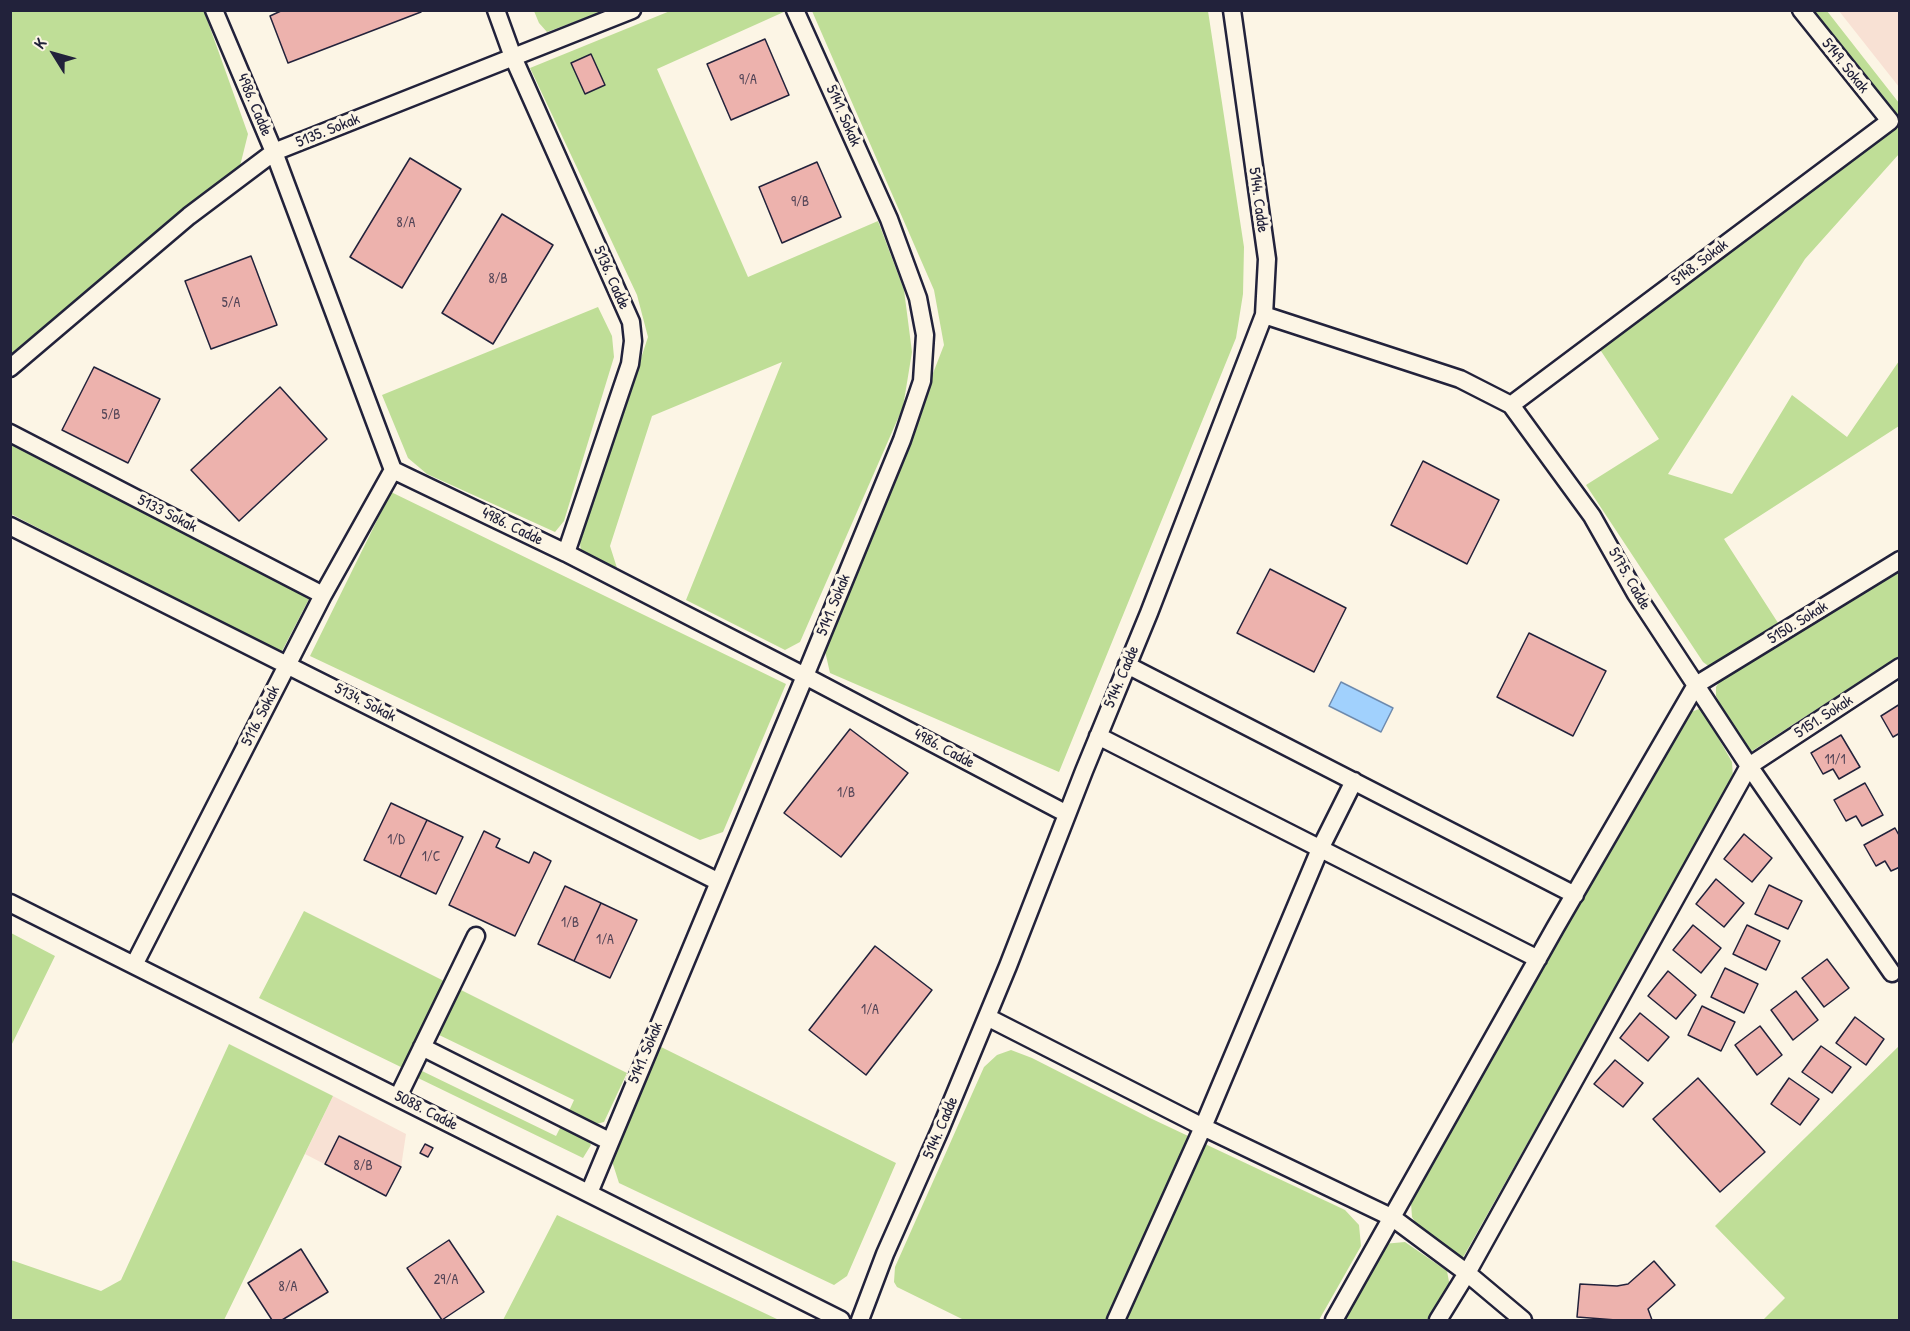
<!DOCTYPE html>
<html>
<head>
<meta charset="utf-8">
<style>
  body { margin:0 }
  #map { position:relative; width:1910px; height:1331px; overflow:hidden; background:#fcf5e5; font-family:"Patrick Hand",sans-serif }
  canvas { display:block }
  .frame { position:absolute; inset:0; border:12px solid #22223b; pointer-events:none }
  .north { position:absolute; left:24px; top:24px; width:60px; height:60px; -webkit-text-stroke:4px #fcf5e5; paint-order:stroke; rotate:307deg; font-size:16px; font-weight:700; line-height:24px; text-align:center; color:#22223b }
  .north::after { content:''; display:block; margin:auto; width:21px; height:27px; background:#22223b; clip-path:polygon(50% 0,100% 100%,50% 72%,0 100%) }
</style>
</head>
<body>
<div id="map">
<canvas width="1910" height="1331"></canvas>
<div class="frame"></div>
<div class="north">K</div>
</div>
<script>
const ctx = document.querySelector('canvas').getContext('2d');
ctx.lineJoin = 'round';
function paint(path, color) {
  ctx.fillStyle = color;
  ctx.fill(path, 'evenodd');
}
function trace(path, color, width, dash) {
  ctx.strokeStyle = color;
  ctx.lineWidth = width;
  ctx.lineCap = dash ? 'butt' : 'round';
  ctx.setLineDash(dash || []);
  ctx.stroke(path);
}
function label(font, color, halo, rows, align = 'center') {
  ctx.font = font + ' "Patrick Hand",sans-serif';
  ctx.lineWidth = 6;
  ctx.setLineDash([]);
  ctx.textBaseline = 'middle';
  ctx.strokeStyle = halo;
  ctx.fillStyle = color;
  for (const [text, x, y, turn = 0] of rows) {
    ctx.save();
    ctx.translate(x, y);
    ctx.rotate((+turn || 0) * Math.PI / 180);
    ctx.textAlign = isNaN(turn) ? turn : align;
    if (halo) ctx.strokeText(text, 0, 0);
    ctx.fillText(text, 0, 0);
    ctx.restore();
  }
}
paint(new Path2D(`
  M1839,11H1899V87Z
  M333,1096L406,1134L401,1167L386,1196L305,1154Z`), '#f8e1d4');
paint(new Path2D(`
  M11,11H204L248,134L240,166L11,364Z
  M534,11H604L547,32L539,23Z
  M670,11H786L657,69L748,277L878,221L904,290L912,352L903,407L800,642L785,650L686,600L782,362L652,416L610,546L617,568L581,552L580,543L648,337L637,295L530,68Z
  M812,11H1208L1244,247L1243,294L1236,338L1059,772L830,673L825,651L944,345L934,290Z
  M1812,11H1827L1899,103V154L1805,259L1668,474L1732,494L1792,395L1847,437L1899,361V426L1724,539L1780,626L1711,668L1703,662L1586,485L1659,439L1599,348L1896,117Z
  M598,307L612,336L614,357L564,521L555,532L427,474L408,458L382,395Z
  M10,443L310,597L281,653L11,514Z
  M391,492L786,684L723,832L700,840L310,656Z
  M1899,568V656L1752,751L1744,750L1716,696V687L1721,679Z
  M1699,709L1703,711L1732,762L1733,778L1461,1261L1420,1230L1412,1217L1411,1203L1680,720L1686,714Z
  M304,911L448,983L407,1070L259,998Z
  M11,933L55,956L11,1046Z
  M459,989L627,1073L604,1122L596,1124L569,1111L574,1100L437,1034Z
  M229,1044L333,1096L224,1320H11V1260L101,1291L121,1280Z
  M657,1045L896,1163L847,1276L834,1285L619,1183L610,1155Z
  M1899,1046V1320H1763L1785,1298L1715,1226Z
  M1011,1050L1032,1058L1150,1118L1345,1210L1359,1225L1361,1246L1319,1320H964L897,1287L894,1282L895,1267L984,1067L997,1055Z
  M420,1070L556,1136L561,1126L588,1140L591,1145L583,1158L416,1077Z
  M557,1215L779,1320H503Z
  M1405,1242L1447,1271L1450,1287L1429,1320H1340L1383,1244Z`), '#bfde97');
const water = new Path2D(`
  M1341,682L1393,708L1381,732L1329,706Z`);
paint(water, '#a1d1fd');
trace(water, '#6e8baf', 1.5);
const building = new Path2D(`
  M283,10H420L421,12L288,63L270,16Z
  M765,39L789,95L731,120L707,64Z
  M591,54L605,85L585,94L571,63Z
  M410,158L461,189L402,288L350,257Z
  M817,162L841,217L782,243L759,187Z
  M502,214L553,245L493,344L442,313Z
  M251,256L277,325L211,349L185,281Z
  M94,367L160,399L128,463L62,430Z
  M280,387L327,439L239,521L191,470Z
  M1423,461L1499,500L1467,564L1391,525Z
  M1270,569L1346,608L1314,672L1237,633Z
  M1529,633L1606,671L1573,736L1497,697Z
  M1900,704V733L1893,737L1881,716Z
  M850,729L908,773L841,857L784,813Z
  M1841,735L1860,767L1839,779L1833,769L1823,774L1811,753Z
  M1865,783L1883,815L1862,826L1856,816L1846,821L1834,800Z
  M391,803L427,820L400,877L364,860Z
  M427,820L463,837L436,894L400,877Z
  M1895,828L1900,837V867L1891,871L1885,861L1876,866L1864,845Z
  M484,831L500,839L496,847L529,863L534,852L551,861L515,936L449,905Z
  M1744,834L1772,858L1752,882L1724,859Z
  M1716,879L1744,903L1724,927L1696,904Z
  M1769,885L1802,901L1788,929L1755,914Z
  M565,886L601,903L574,961L538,944Z
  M601,903L637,920L610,978L574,961Z
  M1693,925L1721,948L1701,973L1673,950Z
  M1747,925L1780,941L1766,970L1733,954Z
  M875,946L932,990L866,1075L809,1030Z
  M1827,959L1849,988L1824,1007L1802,978Z
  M1725,968L1758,984L1744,1013L1711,997Z
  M1668,971L1696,995L1676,1019L1648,996Z
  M1796,991L1818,1020L1793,1040L1771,1010Z
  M1702,1006L1735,1022L1721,1051L1688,1035Z
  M1640,1013L1669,1037L1648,1061L1620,1038Z
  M1855,1017L1884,1039L1866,1065L1836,1043Z
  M1760,1026L1782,1055L1757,1075L1735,1045Z
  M1821,1046L1851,1067L1832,1093L1802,1072Z
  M1615,1060L1643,1083L1623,1107L1594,1084Z
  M1698,1078L1765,1152L1720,1192L1653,1119Z
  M1789,1078L1819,1099L1800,1125L1771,1104Z
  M339,1136L401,1167L386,1196L325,1164Z
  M425,1144L433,1148L428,1157L420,1153Z
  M449,1240L484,1292L442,1320L407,1268Z
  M301,1249L328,1292L282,1320H272L248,1283Z
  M1654,1261L1675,1285L1648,1309L1652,1320H1616L1577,1317L1580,1284L1617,1286L1628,1284Z`);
paint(building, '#edb2ad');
trace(building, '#22223b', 1.5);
const minor = new Path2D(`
  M214,10L274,152L393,470L566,553L805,676L1067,814
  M496,10L513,57L631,322L633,341L630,364L566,553
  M1264,315L1460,379L1511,405L1592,516L1636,594L1749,766L1892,973
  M10,368L189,216L274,152L632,10
  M1511,405L1890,121L1801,10
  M10,433L323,595
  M10,526L719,882
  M1127,665L1575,895
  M1098,736L1538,959
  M10,903L841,1320
  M134,965L323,595L393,470
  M987,1017L1203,1127L1393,1218L1467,1273L1523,1320
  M422,1047L609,1141
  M398,1097L476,936
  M589,1193L805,676L902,440L922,381L925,335L918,298L889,219L795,10
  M860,1320L885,1254L940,1130L1008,966L1084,771L1149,613L1264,315L1267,259L1232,10
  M1116,1320L1203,1127L1320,849L1354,781
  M1334,1320L1555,928L1696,685L1900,560
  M1438,1320L1467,1273L1749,766L1900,667`);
trace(minor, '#22223b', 21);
trace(minor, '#fcf5e5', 16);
label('14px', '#554658', null, [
  ["9/A",748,80],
  ["9/B",800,202],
  ["8/A",406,223],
  ["8/B",498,279],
  ["5/A",231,303],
  ["5/B",111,415],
  ["11/1",1835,760],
  ["1/B",846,793],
  ["1/D",396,840],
  ["1/C",431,857],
  ["1/B",570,923],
  ["1/A",605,940],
  ["1/A",870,1010],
  ["8/B",363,1166],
  ["29/A",446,1280],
  ["8/A",288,1287]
]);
label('16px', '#22223b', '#fcf5e5', [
  ["5149. Sokak",1845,66,51],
  ["4986. Cadde",254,105,67],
  ["5141. Sokak",843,116,66],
  ["5135. Sokak",328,131,-22],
  ["5144. Cadde",1258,200,82],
  ["5148. Sokak",1700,263,-37],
  ["5136. Cadde",611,278,66],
  ["5133 Sokak",167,514,27],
  ["4986. Cadde",512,527,26],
  ["5175. Cadde",1629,579,60],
  ["5141. Sokak",834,605,-68],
  ["5150. Sokak",1798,623,-32],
  ["5144. Cadde",1122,677,-67],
  ["5134. Sokak",365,703,27],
  ["5116. Sokak",261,716,-63],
  ["5151. Sokak",1824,717,-33],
  ["4986. Cadde",944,749,28],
  ["5141. Sokak",646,1053,-67],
  ["5088. Cadde",426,1111,27],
  ["5144. Cadde",941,1128,-67]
]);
</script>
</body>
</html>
